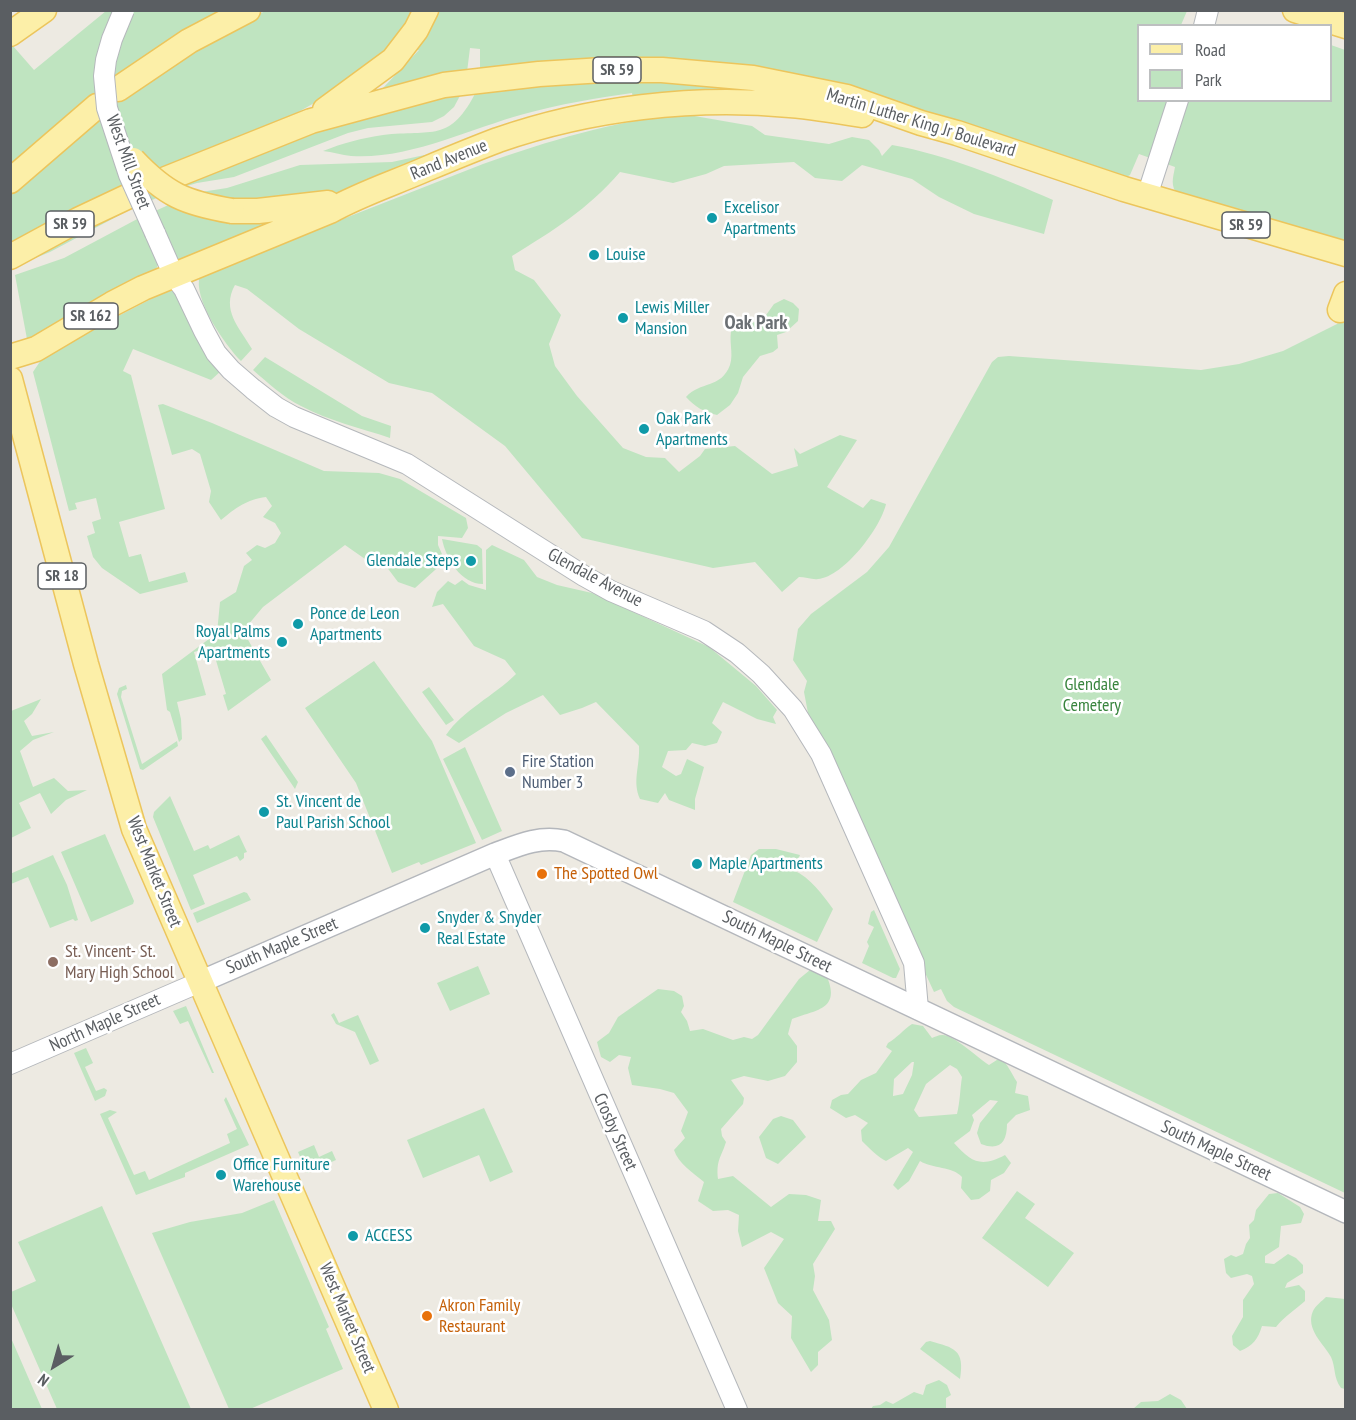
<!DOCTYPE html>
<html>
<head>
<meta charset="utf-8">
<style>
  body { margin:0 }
  #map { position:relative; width:1356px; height:1420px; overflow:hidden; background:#edeae2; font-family:"PT Sans Narrow",sans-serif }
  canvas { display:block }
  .frame { position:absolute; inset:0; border:12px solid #5a5e62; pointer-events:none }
  .legend { position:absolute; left:1137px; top:24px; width:195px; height:78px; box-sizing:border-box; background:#fff; border:2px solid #bdbfc0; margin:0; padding:8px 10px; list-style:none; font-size:18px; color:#5a5e62 }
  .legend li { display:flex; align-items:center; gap:12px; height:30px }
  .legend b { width:30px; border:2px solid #bdbfc0 }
  .north { position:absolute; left:24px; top:1336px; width:60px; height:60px; -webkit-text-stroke:4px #fff; paint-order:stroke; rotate:217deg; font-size:16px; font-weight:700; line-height:24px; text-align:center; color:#5a5e62 }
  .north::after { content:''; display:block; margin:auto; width:21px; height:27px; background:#5a5e62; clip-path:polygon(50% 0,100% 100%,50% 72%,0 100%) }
</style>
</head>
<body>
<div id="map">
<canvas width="1356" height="1420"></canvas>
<div class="frame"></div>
<ul class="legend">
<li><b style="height:8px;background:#fcefa8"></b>Road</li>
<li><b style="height:16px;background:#bfe4c0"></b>Park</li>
</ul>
<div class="north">N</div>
</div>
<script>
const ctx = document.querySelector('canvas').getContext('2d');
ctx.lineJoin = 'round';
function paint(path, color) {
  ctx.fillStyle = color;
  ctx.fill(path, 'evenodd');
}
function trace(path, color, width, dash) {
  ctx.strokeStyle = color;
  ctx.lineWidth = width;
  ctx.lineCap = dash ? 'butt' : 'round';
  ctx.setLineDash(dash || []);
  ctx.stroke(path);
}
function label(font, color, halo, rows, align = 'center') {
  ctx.font = font + ' "PT Sans Narrow",sans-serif';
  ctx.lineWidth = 5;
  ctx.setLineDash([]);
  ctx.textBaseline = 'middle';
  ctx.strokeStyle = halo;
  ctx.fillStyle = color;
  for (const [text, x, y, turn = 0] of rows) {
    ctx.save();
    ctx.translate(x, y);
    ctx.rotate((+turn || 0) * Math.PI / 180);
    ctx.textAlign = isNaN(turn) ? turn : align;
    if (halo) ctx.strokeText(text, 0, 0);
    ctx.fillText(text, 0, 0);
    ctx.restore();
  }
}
paint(new Path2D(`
  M106,11H229L11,170L10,48L13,46L34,70Z
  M266,11H1187L1181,25L1138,26V100H1330L1331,45L1345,50V242L1178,195C1170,186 1173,178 1175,167L1139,154L1130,175L1124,178L906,105L845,88L480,70V49L470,48L467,72L385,92L382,89L419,50L380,56L337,90L265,131L11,247V189L133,86L248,18Z
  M598,77L780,90L634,103L632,93C596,98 560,104 524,114C469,129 408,160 351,156C342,155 332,152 323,151C343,143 362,138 383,135C432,129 450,144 477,90Z
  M462,92L454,107L444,116L432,122L368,128L348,133L234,177L197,183L180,188L131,209L50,252L11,268L130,202L272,146L321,127Z
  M683,114L752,126L765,135L829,144L852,137L869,140L879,150L882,156L892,145C948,155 1002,178 1053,200L1044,234L974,214L939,197L912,179L862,165L842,181L815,178L794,162L724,166L706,174L673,183L620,172C587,210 554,230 512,256L515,270L534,280L561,315L549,344L555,366L577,396L623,448L646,457L665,458L679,472L700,456L705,449L735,446L772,474L798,466L794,448L800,454L840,435L857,440L827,487L863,508L871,499L886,504C881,527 844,577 818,579C813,580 805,577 799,577L782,592L755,562L713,568L582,538L505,446L432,393L389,383L299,329L247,289L235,285C221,310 239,327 252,349L241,361C225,345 192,298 200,275L483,164C548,141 614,121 683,114Z
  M451,147L349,191L328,196L245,208L201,192L227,188L300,165L392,162L434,153Z
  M175,202L295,212L178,267L153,212Z
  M141,217C148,233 165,255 155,272L33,339H27L15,275L64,258Z
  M170,289L179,299L221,371L211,380L133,349L123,371L131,375L165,509L119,522L129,557L141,554L149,582L185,572L188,582L140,594L102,568L93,557L87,536L95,533L92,522L101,519L96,498L75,503L77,509L69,511L33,372L41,360L103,324Z
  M784,299L793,303L799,309L798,321L786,332L777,335L778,348L773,352L760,356L743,377L738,393L730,405L717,415C704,412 695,407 686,397C700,381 721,389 730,365C734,353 728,340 732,327L742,323L761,322L774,304Z
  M1345,320V1193L954,1007L947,1001L941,989L934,992L888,893L838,773L808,713L804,692L807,681L793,660L798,629L811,614L867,572L889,547L992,362L998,357L1009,356L1201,370L1239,364L1283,351Z
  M265,357L362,416L391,426L390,438C361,428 329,421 301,406C283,397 268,383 253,370Z
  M163,404L212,423L324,471L379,473L400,479L466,518L468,528L462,538L438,536V545L445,561L415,588L398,582L380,558L365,559L345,545L263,607L243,631L271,680L228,711L223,695L226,694L212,647L194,652L206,695L177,702L181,719L182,739L179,742L170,712L167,710L162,674L217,633L220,602L236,592L244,566L252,560L246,553L257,545L265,548L275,543L281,533L275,523L263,517L272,506L266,497C246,500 237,507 221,520L209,502L211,491L200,454L192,449L172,455L158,405Z
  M442,539L477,545L482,549L483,584C461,584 446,559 442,539Z
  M492,545L524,560L537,577L557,585L592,593L709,647L756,686L777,710L773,717L776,724L757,719L723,702L712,723L722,732L717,743L705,746L692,743L686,750L668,751L662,767L676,776L681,774L687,759L704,767L695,799V810L669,800L665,793L658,803L640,799C632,781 640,767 639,746L596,702L582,708L560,715L543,695L506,713L459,743L446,735C463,710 494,696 516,674L505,660L474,646L443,604L432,607L437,592L448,581L455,585L462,580L469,585L486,590V550Z
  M374,661L432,741L476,843L421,865L419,862L392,873L356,783L305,708Z
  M126,685L127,689L122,691L121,697L142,764L177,741L178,746L143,770L140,769L117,694L119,688Z
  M429,687L454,720L446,725L422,692Z
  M41,699L32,714L24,721L32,736L54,732L33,740L20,751L33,787L54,778L68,791L87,790L66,800L51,814L40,793L19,803L31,828L11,838V711Z
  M266,735L298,782L295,789L261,739Z
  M465,747L502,831L482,840L443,759Z
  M170,796L194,851L208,845L210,849L239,835L247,852L244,853V858L240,861L237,856L193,875L205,904L191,910L153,817L154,812Z
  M105,834L134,901L133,904L91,922L61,852Z
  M759,849H776L800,855L793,870C811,878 822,894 833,909L817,942L733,902L751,855Z
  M53,855L67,885L78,920L75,921L73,919L50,928L28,877L11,884L10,874Z
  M244,892L247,893L251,900L197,923L193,913Z
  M874,910L900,969L896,978H893L862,963L869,946L867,942L874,927L868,924L871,912Z
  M478,966L490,994L450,1011L437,983Z
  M810,970L827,977C841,1010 815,1010 792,1019L788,1034L797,1046V1062L785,1076L768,1081L744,1076L731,1080L744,1098L743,1104L721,1129L722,1136L726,1142C721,1158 716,1160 718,1179L733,1176L771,1207L789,1194L806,1195L821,1200L818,1221H831L835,1229L813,1264L815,1276L813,1290L829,1320L832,1340L818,1352V1365L811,1372L791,1338L792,1316L778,1303L764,1268L784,1239L771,1232L742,1247L738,1231L739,1215L728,1210L713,1211L698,1201L704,1182C693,1173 678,1163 674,1150L685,1138L681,1131L688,1112L674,1093L660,1089L632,1085L628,1068L631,1057L619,1055L610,1062L601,1057L597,1042L609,1033L618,1017L658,989L674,991L682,996L684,1006L681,1012L687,1021L690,1031L703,1029L733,1040L744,1037L752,1039L758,1035L799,979Z
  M186,1006L214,1073H212L188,1021L180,1024L173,1011Z
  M334,1013L339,1023L358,1015L379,1061L370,1065L355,1032L336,1024L331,1015Z
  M912,1024L923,1026L932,1038C935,1037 938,1035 942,1035C953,1034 978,1058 989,1065L1000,1058C1008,1064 1011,1073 1017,1082L1015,1093L1028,1096L1030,1110L1016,1115L1007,1124C1007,1143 999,1151 981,1144L977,1133L980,1123L998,1101L990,1100L972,1115L974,1120L970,1131L954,1143C971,1162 981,1168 1005,1155L1011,1163L1004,1173L991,1180L990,1191L979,1199L971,1200L961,1188L962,1177C952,1166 933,1169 920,1161L909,1181L898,1190L893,1185L913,1152L908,1148L886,1161C879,1158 868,1147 862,1141L861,1130L868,1123L855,1115L846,1118L830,1108L832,1100L841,1095L848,1094L861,1080L876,1073L892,1051L886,1047L888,1043C897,1038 903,1030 912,1024ZM912,1062H914L912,1075L903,1094L893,1096L894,1079ZM950,1065L957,1069L962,1077C960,1090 960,1102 957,1114L919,1117L914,1110L926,1084Z
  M86,1048L93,1063L85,1067L96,1091L104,1088L107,1090L105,1096L95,1101L74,1053Z
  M226,1097L249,1145L185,1173V1177L136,1195L100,1114L110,1110L117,1112L108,1118L134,1175L145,1171L149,1180L230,1143L227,1134L237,1129L224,1100Z
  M484,1108L513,1172L490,1182L479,1155L423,1178L407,1140Z
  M781,1116L793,1120L806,1137L778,1164L766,1158L759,1137L773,1119Z
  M314,1145L319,1157L332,1151L336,1160L307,1173L298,1152Z
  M1017,1191L1035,1204L1025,1218L1074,1253L1048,1287L982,1238Z
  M1278,1193L1300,1207L1304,1214L1301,1223L1281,1226L1279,1247L1265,1256V1263L1274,1264L1288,1254L1296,1258L1303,1265V1273L1287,1283L1285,1288L1299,1285L1305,1291V1301C1295,1310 1285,1316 1276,1327L1262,1326C1258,1339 1253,1346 1240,1351L1233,1345L1232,1336L1243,1317V1300L1254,1284L1252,1276L1247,1274L1231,1278L1226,1273L1224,1259L1231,1255L1236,1257L1243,1254L1246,1244L1250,1238L1249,1225L1254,1220L1256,1210L1269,1194Z
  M274,1200L329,1327L326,1329L343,1369L250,1409H229L152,1233L190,1222L242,1213Z
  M102,1206L191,1409H57L11,1304V1292L36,1281L18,1242Z
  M1326,1297L1345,1299V1389L1341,1388C1333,1377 1336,1368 1331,1357C1324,1344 1305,1329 1313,1311C1315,1306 1322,1301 1326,1297Z
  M11,1338L42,1409H11Z
  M930,1341C954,1348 965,1349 960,1379L920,1349L926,1342Z
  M939,1380L947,1385L951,1395L946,1398V1409H871L873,1406L880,1405L886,1401L893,1404L914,1392L923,1395L926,1385Z
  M1170,1394L1181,1400L1187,1409H1133L1141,1402L1158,1401Z`), '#bfe4c0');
const tertiary = new Path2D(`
  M1204,26L1208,10
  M1147,196L1178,100
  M155,233L174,276L184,289L204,331L216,353L231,370L253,389L276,407L294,417L407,464L584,576L611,591L704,631L737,653L761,674L793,709L821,754L914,963L918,1009
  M495,854L737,1410
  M10,1064L200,982`);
const secondary = new Path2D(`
  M200,982L495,854C519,845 538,836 564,841L1346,1212`);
const primary = new Path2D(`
  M1295,10L1346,26
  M10,34L44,10
  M118,89L189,41L248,10
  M325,110L393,60L416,30L426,10
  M166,179L311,121L444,85L539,74L603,70H662L753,78L847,97L921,123L957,133L1124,189L1346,254
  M10,181L97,106
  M232,211H258L328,203
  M10,257L78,220L131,195
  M1340,310L1346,294
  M10,357L36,349L112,304L143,288L330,211C360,194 394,183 426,169C450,159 474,149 498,140C590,108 693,96 790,105C814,107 838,111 862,115
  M10,379L86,664L134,829L386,1410`);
trace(tertiary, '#b5b8bc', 22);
trace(secondary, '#b4b7bc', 24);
trace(primary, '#ecc55c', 27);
trace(tertiary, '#fff', 20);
trace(secondary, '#fff', 21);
trace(primary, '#fcefa8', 24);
const tertiaryBridge = new Path2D(`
  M124,10L112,39L106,60L104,76L107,108L129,175L155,233`);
const primaryBridge = new Path2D(`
  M133,160C166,195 185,203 232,211`);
trace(tertiaryBridge, '#b5b8bc', 22, []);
trace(primaryBridge, '#ecc55c', 27, []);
trace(tertiaryBridge, '#fff', 20);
trace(primaryBridge, '#fcefa8', 24);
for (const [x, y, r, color] of [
  [712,218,6,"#0f9aa8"],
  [594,255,6,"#0f9aa8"],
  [623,318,6,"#0f9aa8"],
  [644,429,6,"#0f9aa8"],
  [471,561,6,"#0f9aa8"],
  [298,624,6,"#0f9aa8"],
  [282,642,6,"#0f9aa8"],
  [510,772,6,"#5c6f8a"],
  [264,812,6,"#0f9aa8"],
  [697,864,6,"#0f9aa8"],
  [542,874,6,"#e8710a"],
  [425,928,6,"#0f9aa8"],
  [53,962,6,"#8d6e63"],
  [221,1175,6,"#0f9aa8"],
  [353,1236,6,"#0f9aa8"],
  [427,1316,6,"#e8710a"]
]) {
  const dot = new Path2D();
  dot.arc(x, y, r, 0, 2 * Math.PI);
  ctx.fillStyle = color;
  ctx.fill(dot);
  trace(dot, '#fff', 2);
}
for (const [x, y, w] of [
  [617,70,48],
  [70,224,48],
  [1246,225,48],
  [91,316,54],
  [62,576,48]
]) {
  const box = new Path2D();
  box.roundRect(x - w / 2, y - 13, w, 26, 4.5);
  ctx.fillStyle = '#fff';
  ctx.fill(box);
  trace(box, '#5a5e62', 1.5);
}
label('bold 16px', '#5a5e62', null, [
  ["SR 59",617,70],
  ["SR 59",70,224],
  ["SR 59",1246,225],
  ["SR 162",91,316],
  ["SR 18",62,576]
]);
label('18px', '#5a5e62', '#fff', [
  ["Martin Luther King Jr Boulevard",921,123,17],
  ["Rand Avenue",449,160,-22],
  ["West Mill Street",128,162,70],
  ["Glendale Avenue",595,578,28],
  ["West Market Street",154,872,68],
  ["South Maple Street",777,942,26],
  ["South Maple Street",282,946,-23],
  ["North Maple Street",105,1023,-24],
  ["Crosby Street",615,1132,66],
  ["South Maple Street",1216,1151,25],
  ["West Market Street",347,1318,67]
]);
label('18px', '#0d838f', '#fff', [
  ["Excelisor",724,208],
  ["Apartments",724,229],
  ["Louise",606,255],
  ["Lewis Miller",635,308],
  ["Mansion",635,329],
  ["Oak Park",656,419],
  ["Apartments",656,440],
  ["Glendale Steps",459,561,"right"],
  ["Ponce de Leon",310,614],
  ["Apartments",310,635],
  ["Royal Palms",270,632,"right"],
  ["Apartments",270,653,"right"],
  ["St. Vincent de",276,802],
  ["Paul Parish School",276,823],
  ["Maple Apartments",709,864],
  ["Snyder & Snyder",437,918],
  ["Real Estate",437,939],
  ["Office Furniture",233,1165],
  ["Warehouse",233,1186],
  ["ACCESS",365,1236]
], 'left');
label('18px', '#38843d', '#fff', [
  ["Glendale",1092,685],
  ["Cemetery",1092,706]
]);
label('18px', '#4e5e75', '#fff', [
  ["Fire Station",522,762],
  ["Number 3",522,783]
], 'left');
label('18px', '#c56008', '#fff', [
  ["The Spotted Owl",554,874],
  ["Akron Family",439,1306],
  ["Restaurant",439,1327]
], 'left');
label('18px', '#785e54', '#fff', [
  ["St. Vincent- St.",65,952],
  ["Mary High School",65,973]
], 'left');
label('bold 20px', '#6b7074', '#fff', [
  ["Oak Park",756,323]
]);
</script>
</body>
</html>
